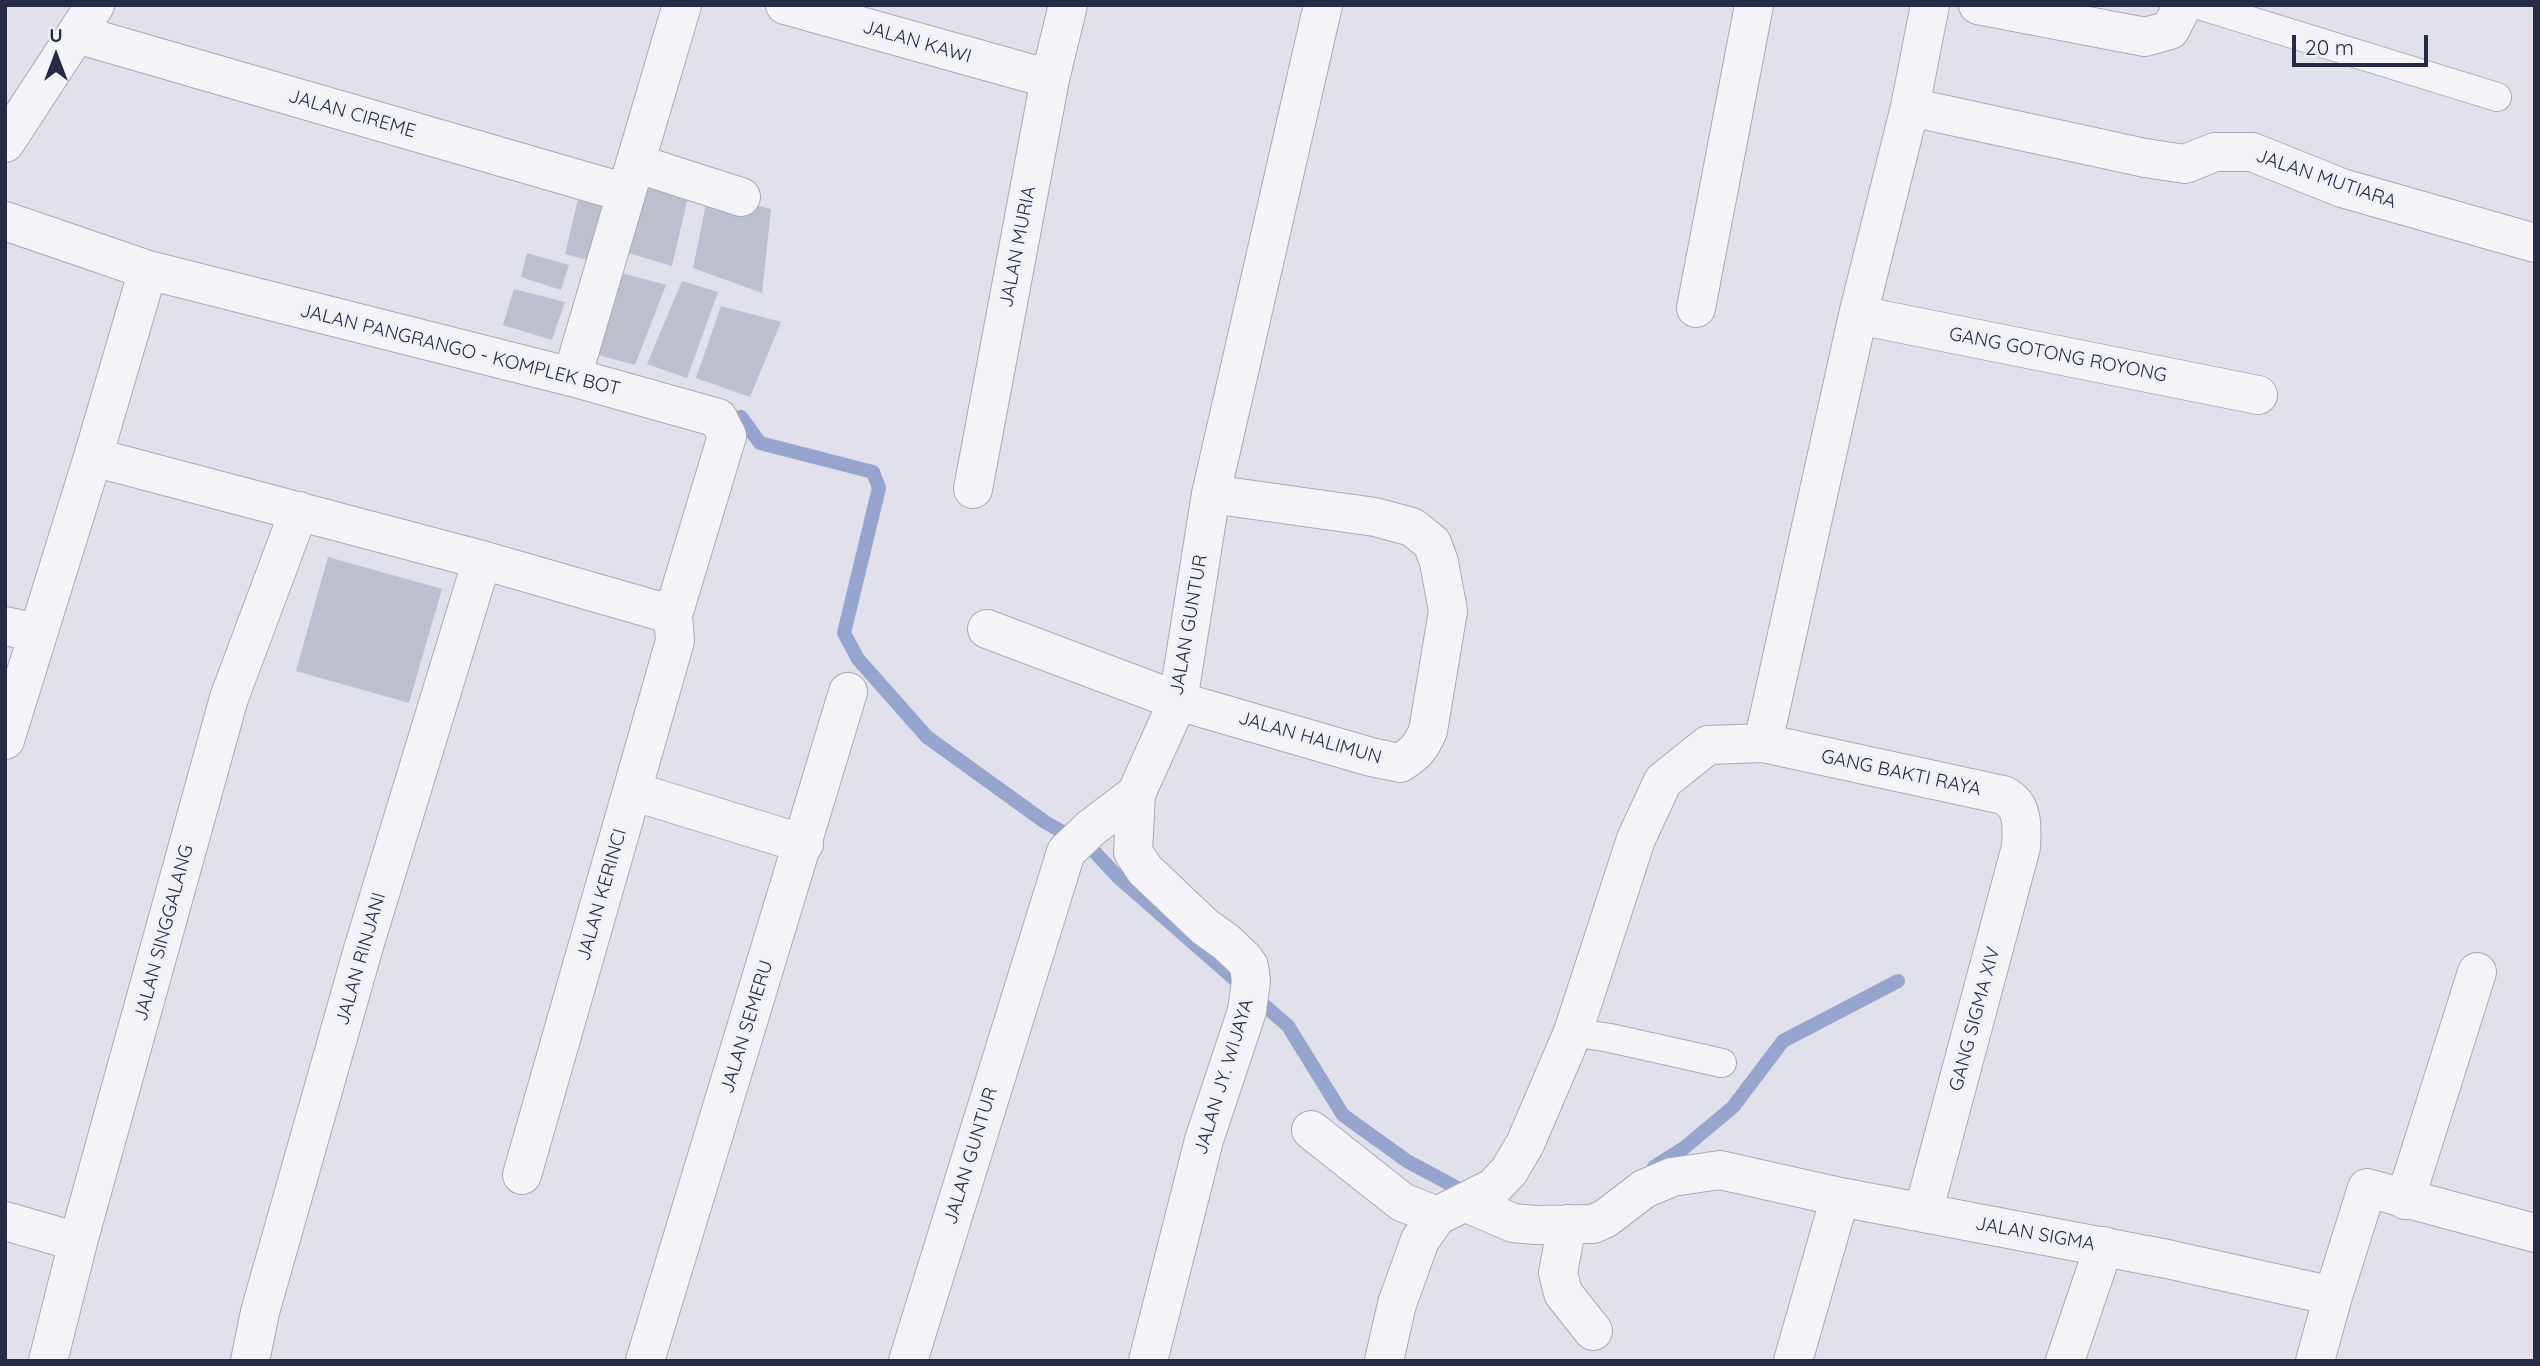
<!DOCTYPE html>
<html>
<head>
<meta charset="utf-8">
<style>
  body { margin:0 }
  #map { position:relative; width:2540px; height:1366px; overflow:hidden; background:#e0e1ea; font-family:Quicksand,sans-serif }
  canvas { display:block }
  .frame { position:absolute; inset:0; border:7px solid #262a44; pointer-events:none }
  .north { position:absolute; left:21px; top:21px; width:70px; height:70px; -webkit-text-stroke:5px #eff1f7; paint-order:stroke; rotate:0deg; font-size:19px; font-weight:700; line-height:28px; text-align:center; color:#262a44 }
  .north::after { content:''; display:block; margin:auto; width:24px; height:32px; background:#262a44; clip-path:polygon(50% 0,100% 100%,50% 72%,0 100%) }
  .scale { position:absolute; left:2292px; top:35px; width:136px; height:32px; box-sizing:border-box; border:4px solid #262a44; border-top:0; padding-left:9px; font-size:21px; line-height:24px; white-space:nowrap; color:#262a44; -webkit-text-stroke:5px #eff1f7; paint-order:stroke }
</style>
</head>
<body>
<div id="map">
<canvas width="2540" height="1366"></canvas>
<div class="frame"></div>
<div class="north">U</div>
<div class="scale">20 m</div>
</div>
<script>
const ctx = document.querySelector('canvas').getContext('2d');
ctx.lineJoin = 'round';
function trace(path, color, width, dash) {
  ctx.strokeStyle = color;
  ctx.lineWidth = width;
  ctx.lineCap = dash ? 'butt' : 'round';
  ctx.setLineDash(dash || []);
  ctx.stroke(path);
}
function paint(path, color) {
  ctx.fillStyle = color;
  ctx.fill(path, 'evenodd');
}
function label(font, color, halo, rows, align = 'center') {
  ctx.font = font + ' Quicksand,sans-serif';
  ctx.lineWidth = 6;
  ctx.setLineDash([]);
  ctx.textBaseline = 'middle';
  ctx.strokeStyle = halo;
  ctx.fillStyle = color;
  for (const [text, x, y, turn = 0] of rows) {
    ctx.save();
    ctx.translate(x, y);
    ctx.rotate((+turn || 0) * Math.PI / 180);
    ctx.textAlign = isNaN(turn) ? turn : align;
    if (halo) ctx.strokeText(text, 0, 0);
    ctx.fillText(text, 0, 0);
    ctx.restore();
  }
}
trace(new Path2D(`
  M741,417L760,443L873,472L879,488L844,633L858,659L927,737L1045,822L1091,848L1118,877L1288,1026L1343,1115L1407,1161L1461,1190
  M1654,1167L1684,1148L1733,1107L1783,1041L1898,981`), '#96a5ce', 14);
paint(new Path2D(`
  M635,166L691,184L672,266L618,250Z
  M708,194L771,209L762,293L693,268Z
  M579,195L606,201L591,261L565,254Z
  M527,253L569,265L561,290L521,277Z
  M615,271L666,285L635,365L587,352Z
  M682,281L718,292L687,378L647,364Z
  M514,289L565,302L552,340L503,325Z
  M721,306L781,322L750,397L696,378Z
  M328,557L442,589L409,703L296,671Z`), '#bcbfce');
const lane = new Path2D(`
  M2199,5L2497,97
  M1573,1032L1610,1038L1722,1063`);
const street = new Path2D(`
  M785,5L1050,79
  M1978,5L2145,37L2170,30L2183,5
  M77,34L626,193
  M1910,107L2145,158L2185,164L2215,152H2252L2342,188L2535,243
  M5,143L95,5
  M635,163L741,197
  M5,221L148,270L572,377L718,418L727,436L673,615L675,641L522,1175
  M1696,308L1754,5
  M1858,315L2258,395
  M572,377L682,5
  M93,457L482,560L673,615
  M973,489L1050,79L1068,5
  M5,626L38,633
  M987,629L1178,701L1371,757L1400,763C1415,754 1421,747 1428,731L1448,611L1439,562L1432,543L1412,527L1375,517L1211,494
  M5,740L93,457L148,270
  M1763,743L1858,315L1910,107L1930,5
  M632,791L804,844
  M1136,794L1133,852L1145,870L1205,927L1226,942L1244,959L1249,966L1251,981L1247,1011L1204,1140L1148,1361
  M1311,1130L1402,1202L1437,1216L1493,1188L1509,1171L1525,1144L1573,1032L1636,839L1663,781L1708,745L1763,743L2003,795C2024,805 2022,826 2021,847L1923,1213
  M2405,1200L2477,972
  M1467,1203L1513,1223L1535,1225L1593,1224L1606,1218L1644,1189L1672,1177L1720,1170L1840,1197L2167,1259L2333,1296L2367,1188L2535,1233
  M5,1221L78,1242
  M1567,1224L1558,1273L1563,1293L1593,1331
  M48,1361L78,1242L229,698L299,511
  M250,1361L260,1312L364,946L482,560
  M645,1361L848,692
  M908,1361L1066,852L1091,828L1136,794L1178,701L1211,494L1323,5
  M1384,1361L1397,1304L1420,1240L1437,1216
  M1793,1361L1840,1197
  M2065,1361L2104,1246
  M2315,1361L2333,1296`);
trace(lane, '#a8aab8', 30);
trace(street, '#a8aab8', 40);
trace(lane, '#f3f3f8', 28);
trace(street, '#f3f3f8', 38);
label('19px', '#262a44', '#eff1f7', [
  ["JALAN KAWI",917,42,16],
  ["JALAN CIREME",352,114,16],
  ["JALAN MUTIARA",2326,179,19],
  ["JALAN MURIA",1018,247,-79],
  ["JALAN PANGRANGO - KOMPLEK BOT",460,350,14],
  ["GANG GOTONG ROYONG",2058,355,11],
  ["JALAN GUNTUR",1189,625,-80],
  ["JALAN HALIMUN",1310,738,16],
  ["GANG BAKTI RAYA",1901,773,12],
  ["JALAN KERINCI",602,895,-74],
  ["JALAN SINGGALANG",164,933,-75],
  ["JALAN RINJANI",361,959,-74],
  ["GANG SIGMA XIV",1975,1019,-75],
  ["JALAN SEMERU",747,1027,-73],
  ["JALAN JY. WIJAYA",1224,1077,-73],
  ["JALAN GUNTUR",971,1156,-73],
  ["JALAN SIGMA",2035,1234,10]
]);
</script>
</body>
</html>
